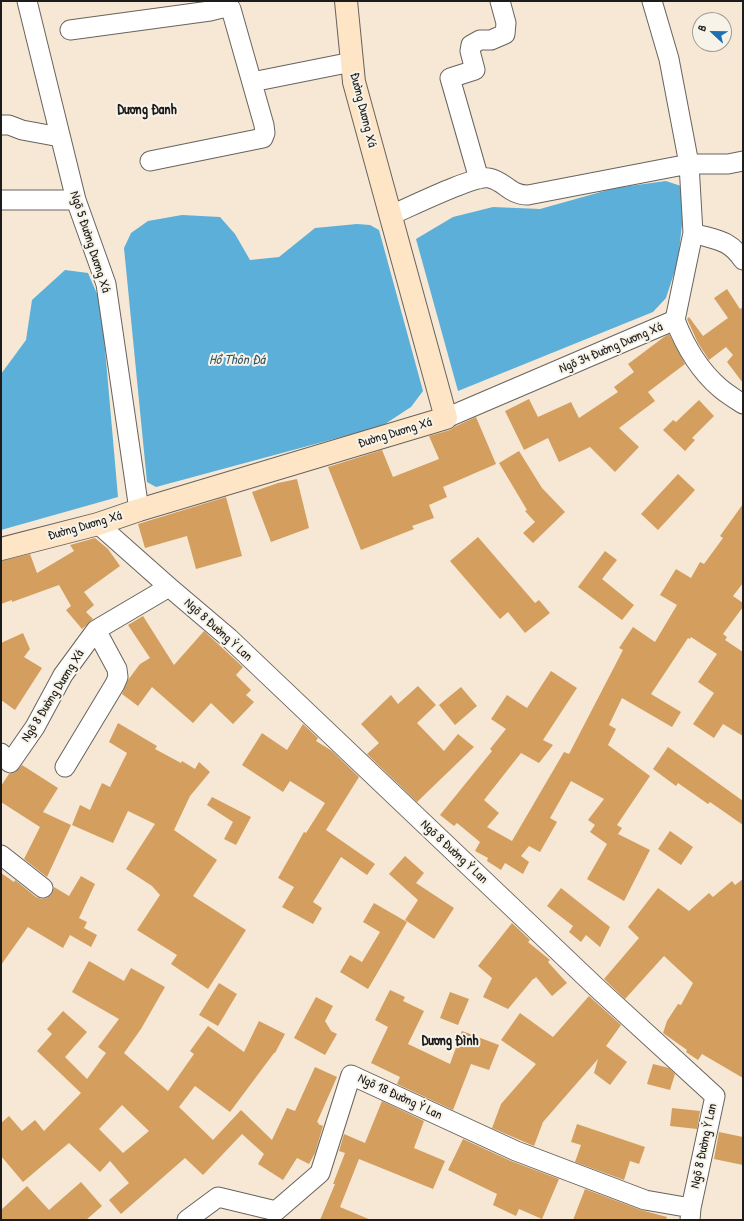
<!DOCTYPE html>
<html>
<head>
<meta charset="utf-8">
<style>
  body { margin:0 }
  #map { position:relative; width:744px; height:1221px; overflow:hidden; background:#f6e8d5; font-family:"Patrick Hand",sans-serif }
  canvas { display:block }
  .frame { position:absolute; inset:0; border:2px solid #1c1c1c; pointer-events:none }
  .north { position:absolute; left:692px; top:12px; width:40px; height:40px; box-sizing:border-box; background:#f7f3e8; border:1px solid #9f9d96; border-radius:50%; rotate:292deg; font-size:11px; font-weight:700; line-height:16px; text-align:center; color:#1c1c1c }
  .north::after { content:''; display:block; margin:auto; width:14px; height:18px; background:#1f6fb2; clip-path:polygon(50% 0,100% 100%,50% 72%,0 100%) }
</style>
</head>
<body>
<div id="map">
<canvas width="744" height="1221"></canvas>
<div class="frame"></div>
<div class="north">B</div>
</div>
<script>
const ctx = document.querySelector('canvas').getContext('2d');
ctx.lineJoin = 'round';
function paint(path, color) {
  ctx.fillStyle = color;
  ctx.fill(path, 'evenodd');
}
function trace(path, color, width, dash) {
  ctx.strokeStyle = color;
  ctx.lineWidth = width;
  ctx.lineCap = dash ? 'butt' : 'round';
  ctx.setLineDash(dash || []);
  ctx.stroke(path);
}
function label(font, color, halo, rows, align = 'center') {
  ctx.font = font + ' "Patrick Hand",sans-serif';
  ctx.lineWidth = 4;
  ctx.setLineDash([]);
  ctx.textBaseline = 'middle';
  ctx.strokeStyle = halo;
  ctx.fillStyle = color;
  for (const [text, x, y, turn = 0] of rows) {
    ctx.save();
    ctx.translate(x, y);
    ctx.rotate((+turn || 0) * Math.PI / 180);
    ctx.textAlign = isNaN(turn) ? turn : align;
    if (halo) ctx.strokeText(text, 0, 0);
    ctx.fillText(text, 0, 0);
    ctx.restore();
  }
}
paint(new Path2D(`
  M666,181L681,186L684,206L678,261L666,298L653,312L458,391L416,239L453,217L493,207L540,209L615,188Z
  M182,215L220,217L235,234L250,260L279,257L315,228L357,224L370,225L379,230L423,391L411,407L382,426L156,487L147,482L124,248L131,233L148,221Z
  M65,270L88,273L101,303L118,497L1,530V374L26,340L32,300Z`), '#5cafd8');
paint(new Path2D(`
  M727,289L740,309L743,307V383L727,362L733,355L726,347L709,360L698,343L687,319L689,317L703,336L728,318L714,298Z
  M669,334L685,364L648,392L655,401L619,428L639,447L615,472L590,447L559,462L548,438L524,450L505,411L529,399L538,417L571,402L579,418L618,392L614,387L634,372L628,364L664,337Z
  M699,400L714,416L692,438L695,440L685,451L663,430L673,420L676,422Z
  M476,417L496,464L443,487L447,497L429,505L434,518L412,526L414,529L361,550L328,467L382,450L393,477L439,459L429,436L450,430L456,426Z
  M519,451L542,488L565,512L533,543L523,533L535,522L525,511L527,510L499,463Z
  M678,474L695,490L658,530L641,514Z
  M297,479L309,528L271,542L252,492L278,483Z
  M226,497L242,556L196,569L187,536L145,548L138,524Z
  M743,504V583L733,596L743,603V607L723,634L727,637L725,640L743,652V736L723,724L714,738L693,724L714,693L698,682L717,654L691,637L690,639L688,638L651,694L681,712L672,727L622,698L609,725L616,729L608,745L650,776L617,825L622,828L618,834L650,850L624,901L587,879L607,844L590,832L595,825L588,820L604,799L571,781L550,818L557,822L540,852L529,846L521,856L529,862L523,874L505,863L501,870L487,861L488,858L475,851L480,842L457,823L454,826L440,815L492,751L490,749L506,729L491,719L507,695L527,708L551,671L577,688L543,740L553,745L539,763L521,753L484,800L499,813L487,827L512,841L564,752L569,754L623,650L619,648L633,627L655,642L677,605L660,595L676,569L691,578L700,562L704,564L723,538L720,536Z
  M478,537L535,603L539,600L550,613L525,633L508,612L500,619L450,561Z
  M95,538L108,549L120,566L84,592L94,605L86,612L93,619L82,629L66,610L71,606L59,585L12,602V600L1,604V561L30,554L37,573L74,551L70,545Z
  M605,551L617,560L602,579L634,605L622,620L578,587Z
  M143,616L174,665L204,631L243,667L236,675L251,690L246,695L254,702L233,724L211,703L193,723L152,687L138,706L122,694L128,680L140,664L150,658L128,625Z
  M23,633L30,649L24,657L42,668L15,710L1,700V643Z
  M418,686L436,705L417,723L444,751L458,734L474,747L417,802L367,754L379,743L361,724L391,695L398,704Z
  M461,687L477,706L455,725L439,705Z
  M118,723L157,746L155,749L181,763L182,761L195,769L199,762L210,772L190,796L174,830L217,860L193,896L246,930L208,989L171,964L177,955L137,930L160,895L152,886L126,869L155,824L128,811L113,843L72,825L80,805L90,810L102,783L110,787L127,753L109,742Z
  M303,724L318,738L316,741L332,751L359,777L326,830L375,864L367,875L341,857L313,902L322,908L313,924L282,907L294,887L278,878L304,832L306,833L325,803L290,781L283,792L242,765L262,733L287,750Z
  M668,747L743,801V825L710,802L708,804L678,783L676,786L653,769Z
  M22,765L58,788L43,812L71,825L47,877L24,859L40,827L1,802V786L9,774L14,773Z
  M212,797L251,817L236,845L224,839L233,822L207,805Z
  M670,831L693,847L681,865L658,849Z
  M405,856L424,873L416,883L454,908L434,939L405,920L418,900L389,874Z
  M1,873L14,882L15,880L36,897L42,899L47,898L51,895L54,887L69,896L81,876L95,884L79,918L87,922L84,928L97,935L91,947L70,935L63,948L28,927L1,965Z
  M743,879V1078L702,1054L698,1060L686,1052L687,1050L663,1033L667,1021L678,1004L681,1005L693,983L664,956L625,999L604,979L639,938L628,927L658,888L689,911L709,893L713,897L732,881L735,885Z
  M561,888L610,927L600,947L586,935L581,942L569,932L573,926L547,906Z
  M374,903L407,922L368,989L340,972L350,955L362,962L380,932L363,922Z
  M512,923L530,940L528,942L550,960L548,962L567,983L552,996L536,977L534,979H533L508,1009L483,997L492,978L478,966Z
  M89,961L124,981L131,968L165,987L141,1029L124,1053L168,1091L194,1054L190,1051L208,1026L244,1052L259,1021L285,1034L275,1053H274L230,1112L195,1086L179,1107L213,1140L241,1110L272,1140L287,1108L295,1111L315,1067L337,1077L317,1122L319,1123L318,1124L323,1126L315,1153L309,1164L297,1158L283,1180L258,1164L264,1154L242,1134L203,1175L185,1158L121,1214L109,1200L129,1183L110,1161L100,1172L69,1143L23,1182L1,1156V1123L9,1116L22,1131L35,1120L44,1131L81,1093L37,1051L52,1034L47,1029L63,1011L87,1032L65,1057L87,1079L106,1053L98,1047L119,1019L72,992ZM122,1105L149,1131L123,1153L99,1129Z
  M219,983L237,994L218,1026L199,1015Z
  M390,990L405,997L403,1001L424,1011L408,1044L450,1064L462,1031L499,1045L489,1070L471,1064L453,1110L397,1084L400,1077L371,1063L388,1027L375,1020Z
  M450,992L469,999L458,1025L440,1018Z
  M589,996L621,1025L606,1046L627,1062L610,1085L594,1073L598,1059L543,1122L534,1146L492,1128L501,1104L536,1064L501,1040L520,1013L553,1037Z
  M316,997L333,1006L325,1021L331,1031L337,1034L325,1055L294,1038Z
  M653,1064L669,1068L675,1074L670,1090L647,1084Z
  M382,1101L424,1121L414,1148L445,1161L433,1189L359,1159L340,1207L371,1220H320L335,1184H333L345,1153L339,1151L344,1134L365,1143Z
  M672,1108L700,1111L697,1129L670,1126Z
  M577,1124L645,1147L639,1164L630,1161L624,1180L575,1162L581,1145L571,1142Z
  M719,1132L743,1137V1165L714,1159Z
  M463,1139L511,1161L559,1179L542,1219L519,1209L516,1216L493,1205L497,1194L448,1170Z
  M81,1182L102,1206L86,1220H1V1210L27,1186L49,1210Z
  M585,1189L641,1210L667,1217L666,1220H573Z`), '#d39e5e');
const street = new Path2D(`
  M27,1L76,200L106,284L139,510
  M70,30L210,11L222,8L231,9L264,125L265,133L263,138L150,161
  M252,82L352,62
  M1,125H9L22,130L60,137
  M479,179L450,78L475,70L470,51L471,45L480,40H491L505,34L506,23L500,1
  M1,200H76
  M391,215C408,208 474,175 489,178C505,181 509,195 528,195L689,164H728L743,161
  M693,233C716,240 729,239 743,260
  M675,320C685,346 699,370 720,388C727,394 735,399 743,404
  M446,418L675,320L693,233L689,164L669,59L652,1
  M98,524L169,587L229,638L596,987L715,1096L691,1208L690,1220
  M1,753L10,763L35,727L63,675L96,630L169,587
  M65,767L115,684L118,677L117,669L96,630
  M1,855L43,888
  M187,1220L218,1197L276,1211L320,1173L351,1075L516,1151L645,1200L691,1208`);
const secondary = new Path2D(`
  M1,549L98,524L139,510L446,418L354,82L346,1`);
trace(street, '#68635d', 21);
trace(secondary, '#68635d', 24);
trace(street, '#fff', 19);
trace(secondary, '#fee5c5', 22);
label('13px', '#1c1c1c', '#f7f3e8', [
  ["Đường Dương Xá",363,110,76],
  ["Ngõ 5 Đường Dương Xá",90,242,72],
  ["Ngõ 34 Đường Dương Xá",611,348,-23],
  ["Đường Dương Xá",395,433,-17],
  ["Đường Dương Xá",85,526,-16],
  ["Ngõ 8 Đường Ỷ Lan",218,630,42],
  ["Ngõ 8 Đường Dương Xá",53,696,-58],
  ["Ngõ 8 Đường Ỷ Lan",454,852,43],
  ["Ngõ 18 Đường Ỷ Lan",400,1097,25],
  ["Ngõ 8 Đường Ỷ Lan",704,1146,-78]
]);
label('bold 14px', '#1c1c1c', '#f7f3e8', [
  ["Dương Đanh",147,110],
  ["Dương Đình",450,1041]
]);
label('italic 14px', '#365767', '#f7f3e8', [
  ["Hồ Thôn Đá",237,360]
]);
</script>
</body>
</html>
